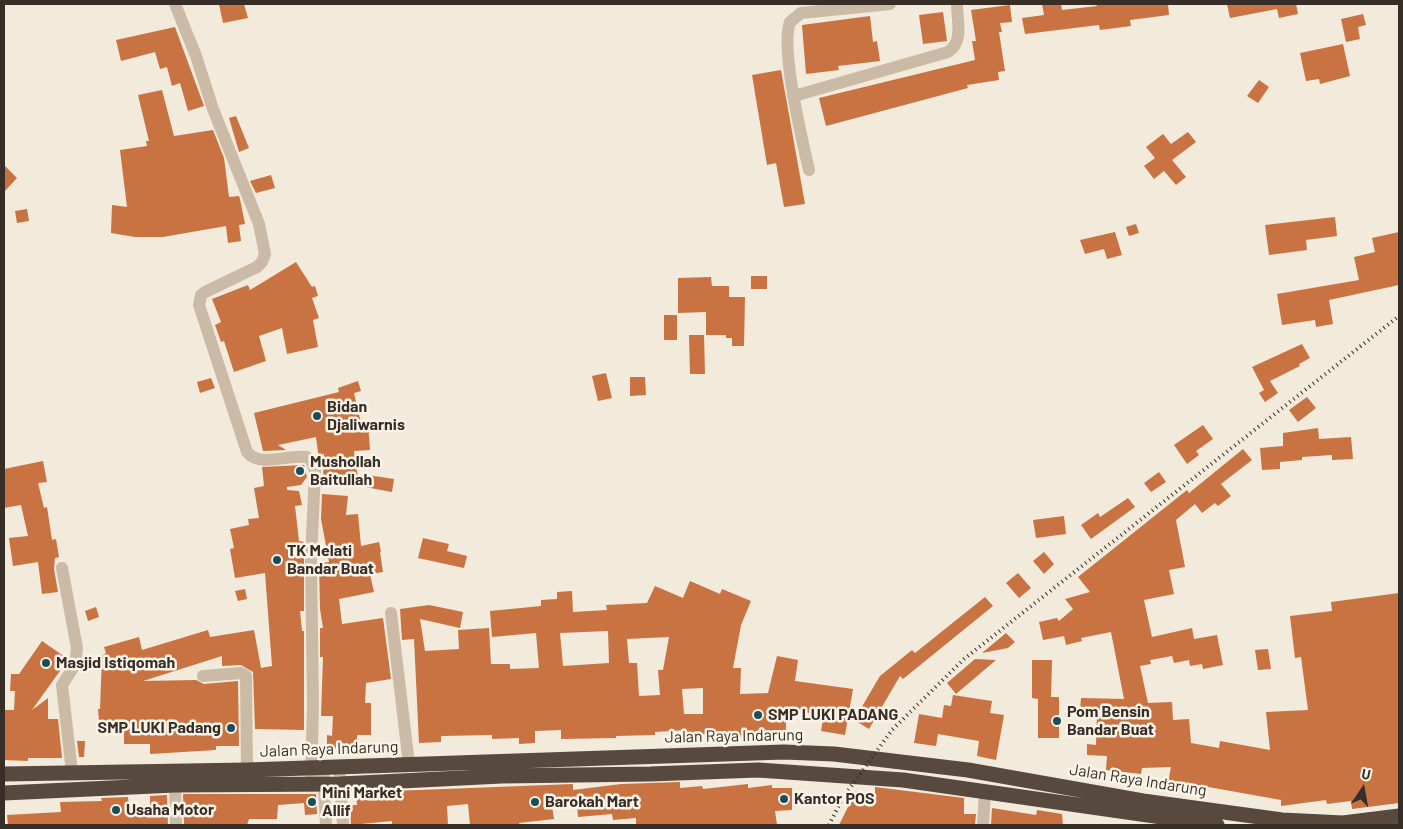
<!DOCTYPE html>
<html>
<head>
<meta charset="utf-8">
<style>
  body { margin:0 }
  #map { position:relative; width:1403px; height:829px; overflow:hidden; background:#f2eadb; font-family:Barlow,sans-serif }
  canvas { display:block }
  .frame { position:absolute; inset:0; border:5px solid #372e27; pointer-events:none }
  .north { position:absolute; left:1338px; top:764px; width:50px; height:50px; -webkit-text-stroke:4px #faf3e7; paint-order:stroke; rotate:12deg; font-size:14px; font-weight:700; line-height:20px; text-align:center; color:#372e27 }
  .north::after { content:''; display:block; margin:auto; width:18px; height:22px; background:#372e27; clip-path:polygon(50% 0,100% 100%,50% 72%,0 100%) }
</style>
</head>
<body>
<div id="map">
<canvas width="1403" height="829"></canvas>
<div class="frame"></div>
<div class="north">U</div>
</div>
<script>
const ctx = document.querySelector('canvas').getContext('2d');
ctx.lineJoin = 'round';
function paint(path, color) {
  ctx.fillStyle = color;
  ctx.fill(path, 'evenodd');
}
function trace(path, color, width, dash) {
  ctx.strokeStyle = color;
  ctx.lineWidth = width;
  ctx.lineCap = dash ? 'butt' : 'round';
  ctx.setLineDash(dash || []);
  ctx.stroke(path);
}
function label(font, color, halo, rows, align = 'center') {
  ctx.font = font + ' Barlow,sans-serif';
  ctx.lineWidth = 5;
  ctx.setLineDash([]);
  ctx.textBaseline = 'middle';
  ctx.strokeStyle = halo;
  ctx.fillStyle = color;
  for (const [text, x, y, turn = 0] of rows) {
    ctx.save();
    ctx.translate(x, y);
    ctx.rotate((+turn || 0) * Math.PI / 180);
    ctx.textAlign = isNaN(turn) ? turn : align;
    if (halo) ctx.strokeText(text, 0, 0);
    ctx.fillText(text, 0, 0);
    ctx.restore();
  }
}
paint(new Path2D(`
  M219,4H244L248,18L223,23Z
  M1042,4H1061L1062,10L1097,6L1096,4H1168L1169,15L1130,20L1131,26L1100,30L1099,25L1025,34L1022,18L1044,15Z
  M1227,4H1296L1298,14L1279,18L1277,9L1230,18Z
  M1010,5L1012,22L1000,23L1002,32H999L1005,71L998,72L999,80L967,85L968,88L826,126L819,98L975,60L972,41H976L971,10Z
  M943,12L947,41L923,44L919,15Z
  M1363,14L1366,25L1358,27L1360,39L1346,42L1341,19Z
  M870,16L873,42L877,41L880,61L838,66L839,70L806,74L802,25Z
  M175,27L204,106L188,111L180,83L172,86L167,67L160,69L155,52L121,61L116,40Z
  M1343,44L1350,76L1320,84L1319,79L1306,81L1300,53Z
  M781,70L805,204L784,207L776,163L767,165L752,75Z
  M1259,80L1269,87L1258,103L1247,96Z
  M162,90L174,136L213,130L224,158L229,197L239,196L240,199L245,224L239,225L241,241L228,243L226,226L163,237H135L111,233L112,205L127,207L120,150L147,146L146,141H149L138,95Z
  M236,116L249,148L239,152L229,118Z
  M1188,132L1196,142L1172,160L1186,177L1176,185L1164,171L1154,179L1144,166L1155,158L1146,147L1163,134L1171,144Z
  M4,165L17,178L4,192Z
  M271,175L275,188L256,193L250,181Z
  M27,209L29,221L17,223L15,211Z
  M1335,217L1337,236L1306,240L1307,250L1269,255L1265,225Z
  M1136,224L1139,233L1129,236L1126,227Z
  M1115,232L1122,255L1107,259L1104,249L1085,254L1080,240Z
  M1399,232V285L1329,300L1333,324L1316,327L1315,320L1282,325L1277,294L1359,280L1354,257L1375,252L1372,238Z
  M296,262L312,287L315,286L318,296L312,298L319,318L313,320L318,347L287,354L282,328L259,336L266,361L234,372L224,341L221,342L215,325L221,322L212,299L248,285L250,290Z
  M751,276H767V289H751Z
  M711,277L712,286H729V297H745L744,346H732V338H726V335H706V312L678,313V278Z
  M664,315H677V340H664Z
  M689,335H704L705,374H690Z
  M1302,344L1310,358L1299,364L1300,366L1270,381L1278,393L1265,402L1259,393L1264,390L1252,367Z
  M606,373L612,398L598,401L592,376Z
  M630,377H645L646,395L630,396Z
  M211,378L215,388L200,393L197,382Z
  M358,381L361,391L354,393L361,423H368L370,450L354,451L358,477L323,482L324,453L319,460L316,437L278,445L286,450L263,451L254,413L339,392L338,388Z
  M1307,397L1316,408L1298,422L1289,410Z
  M1203,425L1213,439L1196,451L1199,455L1187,464L1174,445Z
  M1318,428L1319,439L1351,437L1353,459L1332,460V455L1302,457V460L1280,462V469L1262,470L1260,448L1283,446V433Z
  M1243,449L1252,460L1221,484L1231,496L1218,506L1215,503L1202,513L1195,504L1176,520L1185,567L1169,570L1174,594L1144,600L1152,637L1192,628L1194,639L1217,635L1223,665L1203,669L1202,664L1190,666L1189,660L1174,663L1172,656L1150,660L1151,664L1140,666L1148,703L1172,702L1173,720L1189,719L1191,743L1219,748L1220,741L1270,750L1266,712L1308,710L1301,657L1295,658L1290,616L1332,611L1331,602L1399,593V803L1352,809L1351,801L1327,804L1326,800L1281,806V800L1186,783L1185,786L1168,783L1171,767L1142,768L1141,774L1106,770L1107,756L1087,755V744L1096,745L1097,713L1080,712L1081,698L1124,699L1111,632L1081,638L1082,641L1066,645L1064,636L1043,640L1039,622L1057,618L1059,621L1073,609L1065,599L1090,592L1078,577L1187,490L1189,493Z
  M43,461L47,482L38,483L44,508L47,507L52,540L56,539L59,557L55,558L54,569L58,592L42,594L38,562L13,566L9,538L28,536L21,505L4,508V469Z
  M304,465L307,477L301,485L287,487V490L299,491L302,505L295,506L299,541L304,542V611H300L302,631H304V730L255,729L253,672L241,665L222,666V656L143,681L196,680L204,684L238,681L239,746H216V750L150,754V744H124V729L100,731L98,709H100L102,656L106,653L104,647L139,637L142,650L208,630L210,637L254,630L261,668L272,666L265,573L235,578L230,549L234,548L230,529L249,525L248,519L259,518L254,488L264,486L262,467Z
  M1159,472L1166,482L1151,492L1144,483Z
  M367,475L394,479L392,492L365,487Z
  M322,494L348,496L346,515L358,514L361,546L379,542L381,552H380L383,572L370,574L374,592L339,599L342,624L383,618L391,679L366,683L365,703H371V735H357V749L327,748V735L332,736L333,716H321L323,657H320V628H323L320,609L319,563L329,562L321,519Z
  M1128,498L1135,507L1091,539L1081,525L1098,513L1100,517Z
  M1064,516L1066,534L1036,538L1033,520Z
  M423,538L449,544L447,551L467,556L464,568L418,558Z
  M1044,552L1054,564L1044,574L1033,561Z
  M1018,573L1031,588L1019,598L1006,583Z
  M690,581L720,594L722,589L751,601L741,625L733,668H741L740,694L768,693L777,656L798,660L795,681L853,689L845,735L821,731L824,714L786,711V736L730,737V733L687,735V730L655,732V735L616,736V738L561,739V730L535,731V743L519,744V738L492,739V735L441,736V742L419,743L414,639L402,640L400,609L429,605L463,612L460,628L420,619L425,651L459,649L458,630L489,628L491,664H510V669L539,668L536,633L492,637L490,611L541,606V600L557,599V592L572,591L573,612L607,610L606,605L647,603L655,586L683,598ZM608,631L609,663L563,666L560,633ZM669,637L663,670H658L660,695L639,696L637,663H629L627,639ZM703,688V714H684L682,689Z
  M245,589L247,599L238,601L235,591Z
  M985,597L993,606L903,679L900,676L869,729L854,720L880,676L912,650L915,653Z
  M96,607L99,617L88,621L85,611Z
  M1006,633L1015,642L1008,648L982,653Z
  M42,641L68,659L67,661L32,710L48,698V719H58L62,758H28V761L4,760V710H14L15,691H10L11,674H19Z
  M1268,649L1271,669L1258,670L1255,650Z
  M975,659L996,660L956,694L947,683Z
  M1032,660H1052L1051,697H1059V738H1038V699L1032,698Z
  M953,695L992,701L990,713L1004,715L996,760L977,756L979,741L938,734L936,746L914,743L919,714L942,718L944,705L951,706Z
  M77,741H85L84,757H79Z
  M680,782V788L702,786L703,789L748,784V788L772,785V788H792V810L775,811L777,825H636V818L613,820L612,814L578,817L577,804L552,806L554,819L519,823L520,825H470L468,804L447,806L448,825H392V821L351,825L350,805H357L356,794L367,792L573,784V790L621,784Z
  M875,787L964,798V814H976L975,825H839L856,791L875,801Z
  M183,794H316L317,814L305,815L304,803L278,805L277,819H249L247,825H184Z
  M167,795L168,825H8L7,815L61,812L60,802L102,801L101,798L128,797L129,806L150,805V796Z
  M992,808L1036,815L1037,810L1062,814L1063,825H991Z`), '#c97242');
trace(new Path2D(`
  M175,4L196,56L213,109L259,224L265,254L262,262L257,267L205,292L201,295L199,305L247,452C260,468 289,454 307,457L311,460L315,471L311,559L313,705L311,783
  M794,96L948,52C964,42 957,20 957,4
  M809,170C802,140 780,48 790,22L801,13L890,4
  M62,568L77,648L75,665L62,685L72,772
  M391,613L409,764
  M203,676L241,673L246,676L247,770
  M339,766L343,825
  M323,767L326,825
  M175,785L176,825
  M983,825L985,792`), '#cbbba6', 12);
trace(new Path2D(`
  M4,774L247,770L784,752L834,754L968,770L1143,801L1282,820L1343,823L1399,816
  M4,793L175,785L340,784L502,776L650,774L758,770L903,780L1217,825`), '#58493e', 15);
trace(new Path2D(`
  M829,825L842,799L892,730L964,659L1399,316`), '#372e27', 4, [1, 4]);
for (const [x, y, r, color] of [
  [317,416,5,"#1c4e59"],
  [300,471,5,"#1c4e59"],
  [277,560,5,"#1c4e59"],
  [46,663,5,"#1c4e59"],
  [758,715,5,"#1c4e59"],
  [1057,721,5,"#1c4e59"],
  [231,728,5,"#1c4e59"],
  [784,799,5,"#1c4e59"],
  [312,802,5,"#1c4e59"],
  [535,802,5,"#1c4e59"],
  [116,810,5,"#1c4e59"]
]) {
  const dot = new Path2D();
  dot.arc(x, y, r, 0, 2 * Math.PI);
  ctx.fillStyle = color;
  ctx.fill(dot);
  trace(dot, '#faf3e7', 2);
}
label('bold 16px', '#372e27', '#faf3e7', [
  ["Bidan",327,407],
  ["Djaliwarnis",327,425],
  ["Mushollah",310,462],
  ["Baitullah",310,480],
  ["TK Melati",287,551],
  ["Bandar Buat",287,569],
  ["Masjid Istiqomah",56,663],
  ["Pom Bensin",1067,712],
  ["Bandar Buat",1067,730],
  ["SMP LUKI PADANG",768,715],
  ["SMP LUKI Padang",221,728,"right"],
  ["Mini Market",322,793],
  ["Allif",322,811],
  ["Kantor POS",794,799],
  ["Barokah Mart",545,802],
  ["Usaha Motor",126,810]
], 'left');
label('16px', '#372e27', '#faf3e7', [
  ["Jalan Raya Indarung",734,736,-1],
  ["Jalan Raya Indarung",329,749,-2],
  ["Jalan Raya Indarung",1138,780,9]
]);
</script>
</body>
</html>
